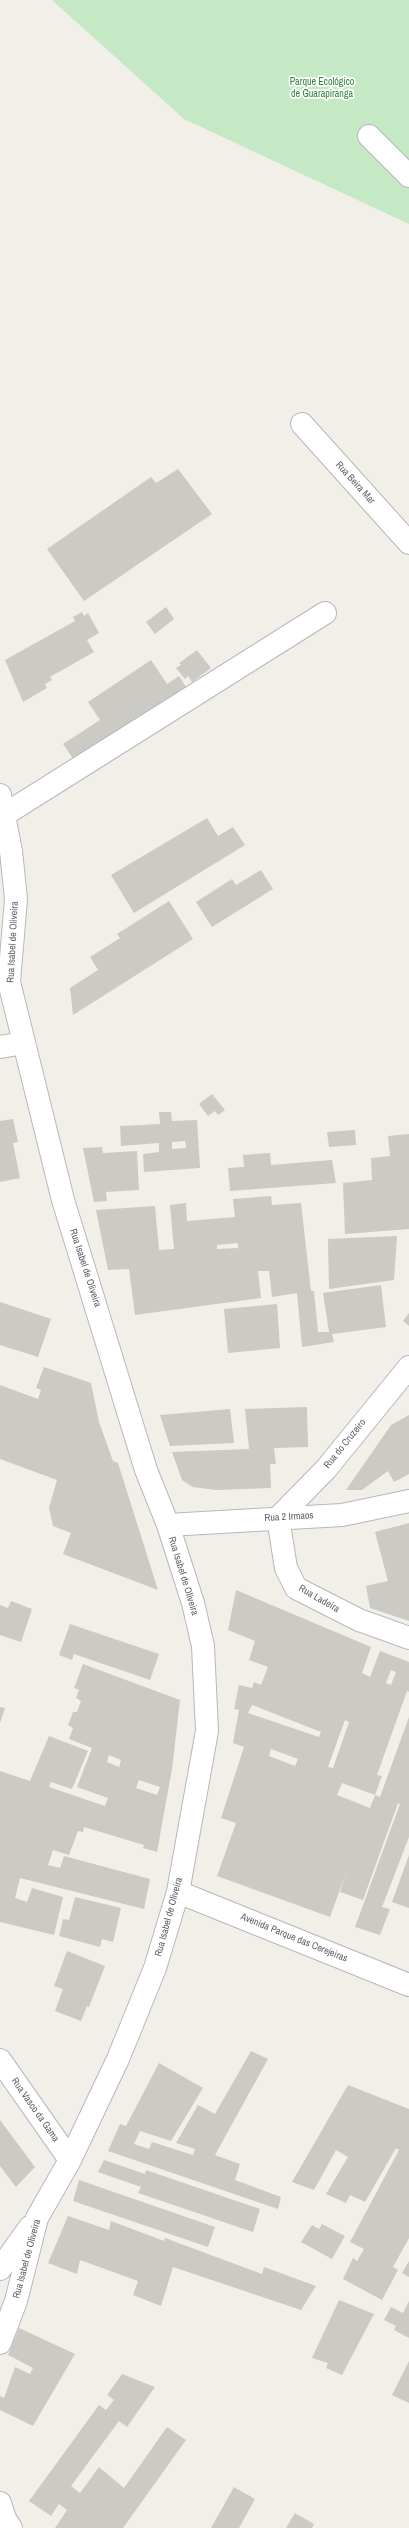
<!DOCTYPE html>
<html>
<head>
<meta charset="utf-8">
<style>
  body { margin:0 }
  canvas { display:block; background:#f1efe8 }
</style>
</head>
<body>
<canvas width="409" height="2528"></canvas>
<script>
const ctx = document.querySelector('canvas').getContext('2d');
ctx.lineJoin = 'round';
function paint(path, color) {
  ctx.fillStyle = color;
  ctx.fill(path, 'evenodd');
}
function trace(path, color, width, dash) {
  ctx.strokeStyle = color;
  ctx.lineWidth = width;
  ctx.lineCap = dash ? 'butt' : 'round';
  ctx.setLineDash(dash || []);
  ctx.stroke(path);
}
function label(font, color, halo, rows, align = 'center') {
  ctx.font = font + ' "Archivo Narrow",sans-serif';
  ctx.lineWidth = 3.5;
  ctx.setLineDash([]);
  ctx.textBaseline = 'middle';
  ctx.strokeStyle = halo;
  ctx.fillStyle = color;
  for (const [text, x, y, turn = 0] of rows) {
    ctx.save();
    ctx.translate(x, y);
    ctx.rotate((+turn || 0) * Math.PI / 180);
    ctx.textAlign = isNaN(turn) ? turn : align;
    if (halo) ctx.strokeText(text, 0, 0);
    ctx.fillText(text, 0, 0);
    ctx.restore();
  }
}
paint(new Path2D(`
  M52,0H409V224L184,119Z`), '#c5e8c5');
paint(new Path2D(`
  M178,469L212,514L84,601L47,549L151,477L156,483Z
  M166,607L174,619L155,634L146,622Z
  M82,612L84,616L88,613L99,633L87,640L94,652L50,677L52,680L45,684L47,688L23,702L5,660L75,621L73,617Z
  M197,650L211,668L192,682L188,676L185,679L176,668L181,665L179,663Z
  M151,660L167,684L179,676L187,688L76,763L63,744L100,720L88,702Z
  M207,818L218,836L233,827L245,845L134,913L111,875Z
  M261,870L273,889L212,927L196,902L232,879L236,885Z
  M169,901L193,939L73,1015L70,988L98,970L90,957L120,938L117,934Z
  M212,1094L225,1110L218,1115L215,1111L208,1116L199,1104Z
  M159,1112H171L172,1121L197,1120L200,1168L144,1172L143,1154L159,1152V1143L121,1146L120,1126L160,1124ZM185,1141L186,1148L172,1149V1142Z
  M13,1119L18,1142L13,1143L20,1178L0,1182V1121Z
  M355,1130L356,1145L329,1147L327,1132Z
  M409,1134V1229L345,1234L343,1183L372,1180L371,1158L390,1156L388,1136Z
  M102,1147L103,1153L137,1151L139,1190L106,1192L107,1201L94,1202L83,1148Z
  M270,1153L271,1165L332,1160L336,1183L230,1191L228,1168L244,1167L243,1155Z
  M271,1196L272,1205L301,1203L311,1291H314L318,1332H329L323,1293L381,1285L386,1327L332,1334L334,1342L302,1347L297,1293L272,1297L269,1271H258L261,1298L135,1315L129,1269L108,1270L96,1210L155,1206L159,1250L174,1249L170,1205L186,1203L187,1221L235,1217L233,1199ZM238,1243V1248L217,1249V1245Z
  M397,1236L394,1280L329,1289L328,1239Z
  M0,1302L51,1319L38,1357L0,1345Z
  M277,1304L280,1348L228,1353L224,1309Z
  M409,1313V1326L403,1321Z
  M44,1367L91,1383L99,1422L113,1461L118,1463L158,1590L63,1554L71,1533L53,1526L49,1508L57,1480L0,1459V1385L38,1399L41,1390L36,1388Z
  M307,1407L308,1447L274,1448L276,1464H270L271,1488L216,1490L193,1487L182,1480L172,1452L249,1449L245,1409Z
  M230,1409L234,1443L170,1446L160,1415Z
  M409,1415V1474L394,1482L388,1471L362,1490H346L391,1425Z
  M409,1523V1621L370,1608L366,1586L388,1581L375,1532Z
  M236,1590L371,1647L362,1673L370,1677L380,1651L409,1662V1692L407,1691L377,1775L382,1776L375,1795L342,1783L337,1795L370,1808L375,1795L380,1797L409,1717V1837L382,1907L390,1909L380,1935L355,1927L400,1804L398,1803L363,1900L340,1892L346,1873L330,1917L217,1876L236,1823L221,1818L244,1747L233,1743L239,1710L234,1709L239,1685L252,1688L254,1682L261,1685L268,1667L249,1660L255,1641L228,1630ZM391,1670L396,1672L391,1685L386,1683ZM252,1705L321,1732L319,1737L248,1713ZM345,1720L349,1722L333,1768L328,1767ZM271,1749L298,1759L295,1766L269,1756Z
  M11,1601L32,1609L21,1642L0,1635V1605L8,1608Z
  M70,1624L159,1654L150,1680L74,1654L72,1660L59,1655Z
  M83,1664L180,1700L172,1769L157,1852L143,1848L144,1845L84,1827L83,1832L78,1831L69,1855L53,1850L48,1865L60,1868L64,1856L150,1879L144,1909L20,1878L15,1898L27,1902L32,1888L63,1897L54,1935L0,1922V1771L30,1781L49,1736L88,1751L72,1789L51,1782L49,1787L105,1806L108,1798L77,1787L92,1748L69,1739L73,1728L68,1725L73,1712H77L81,1701L76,1698L79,1690L74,1688ZM109,1755L121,1760L119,1767L107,1762ZM139,1780L160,1787L157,1795L136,1788Z
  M0,1707L5,1708L0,1723Z
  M409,1855V1908L392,1902Z
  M75,1897L121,1908L113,1942L102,1939L100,1947L59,1936L63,1919L69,1920Z
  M67,1951L105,1966L89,2007L87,2006L81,2021L55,2011L63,1989L54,1986Z
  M251,2051L268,2059L215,2155L240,2164L235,2180L281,2197L278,2209L108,2151L120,2124L126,2126L159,2063L203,2088L171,2141L140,2131L134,2144L149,2149L152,2142L193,2155L195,2149L176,2143L198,2105L215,2114Z
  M348,2085L409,2109V2238L393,2267L398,2270L382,2300L343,2279L353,2258L357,2261L364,2249L350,2242L399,2150L396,2148L365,2202L350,2195L346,2203L326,2194L348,2157L336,2150L314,2190L292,2182Z
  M0,2120L35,2167L16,2187L0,2166Z
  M104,2160L145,2174L146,2170L260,2209L253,2232L138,2193L141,2187L98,2172Z
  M79,2180L215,2227L208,2247L73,2201Z
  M68,2216L109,2230L111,2221L164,2241L165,2238L262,2274L264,2267L316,2286L301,2310L173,2267L161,2306L133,2295L138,2281L80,2260L77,2274L48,2263Z
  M322,2224L345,2236L332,2259L301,2242L312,2225L319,2229Z
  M409,2261V2277L402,2273Z
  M339,2300L374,2314L342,2375L326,2368L328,2363L312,2358Z
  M409,2301V2338L394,2330L396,2326L384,2320L391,2307L403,2313Z
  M19,2328L75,2354L33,2426L0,2410V2396L4,2398L15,2367L30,2374L33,2368L8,2355Z
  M409,2361V2403L392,2395Z
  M122,2374L155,2387L127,2427L119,2421L71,2486L80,2493L99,2467L124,2488L167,2427L186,2440L123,2528H55L67,2510L59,2504L51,2516L29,2501L99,2405L106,2410L114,2400L107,2395Z
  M234,2487L255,2499L239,2528H211Z
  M295,2513L314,2524L312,2528H286Z`), '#cccac5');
const minor = new Path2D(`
  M369,136L409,176
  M302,424L409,543
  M0,795L11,851L16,899L9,982L63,1200L146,1470L168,1525L193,1603L203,1646L207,1731L178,1892L155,1968L118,2059L70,2160L37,2218L16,2301L0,2343
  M4,815L325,613
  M0,1047L24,1043
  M409,1367L326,1469L278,1518L286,1568L296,1588L359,1620L409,1638
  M168,1525L342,1515L409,1501
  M178,1892L409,1985
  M0,2060L70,2160
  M0,2269L30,2227
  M0,2503L5,2519L11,2528`);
trace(minor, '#b5b8bc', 24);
trace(minor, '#fff', 22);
label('10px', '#348238', '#fff', [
  ["Parque Ecológico",322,82],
  ["de Guarapiranga",322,94]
]);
label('10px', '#5f6368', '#fff', [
  ["Rua Beira Mar",355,483,48],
  ["Rua Isabel de Oliveira",13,942,-87],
  ["Rua Isabel de Oliveira",85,1268,72],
  ["Rua do Cruzeiro",345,1444,-51],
  ["Rua 2 Irmaos",289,1517,-3],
  ["Rua Isabel de Oliveira",183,1576,73],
  ["Rua Ladeira",319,1599,30],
  ["Rua Isabel de Oliveira",169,1917,-75],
  ["Avenida Parque das Cerejeiras",294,1938,22],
  ["Rua Vasco da Gama",35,2110,55],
  ["Rua Isabel de Oliveira",27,2259,-75]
]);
</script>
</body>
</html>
